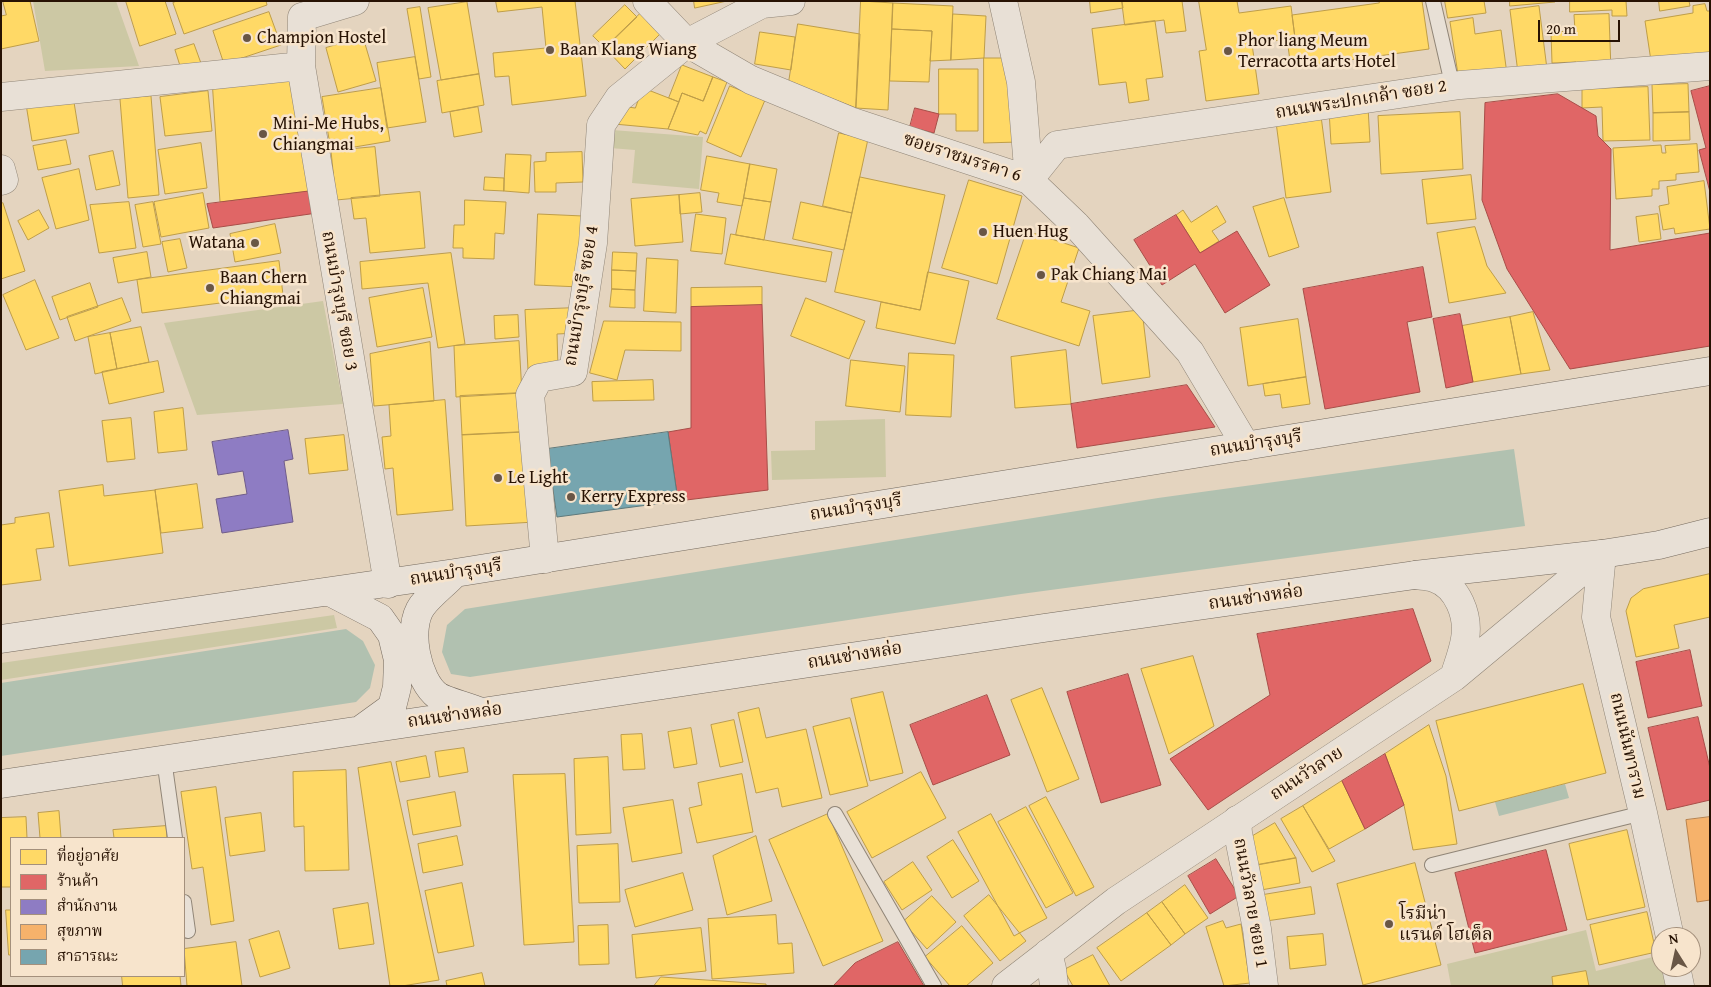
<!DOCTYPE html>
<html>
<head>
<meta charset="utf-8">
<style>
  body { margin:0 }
  #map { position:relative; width:1711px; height:987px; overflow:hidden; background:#e4d4bf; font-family:"Gentium Book Plus","Noto Serif Thai",serif }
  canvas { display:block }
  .frame { position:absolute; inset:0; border:2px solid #271203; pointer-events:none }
  .legend { position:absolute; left:10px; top:837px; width:175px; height:140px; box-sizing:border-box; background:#f7e4cc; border:1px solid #a4907c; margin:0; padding:6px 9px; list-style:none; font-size:15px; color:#271203 }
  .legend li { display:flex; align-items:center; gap:10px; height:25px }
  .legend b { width:25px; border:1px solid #a4907c }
  .north { position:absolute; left:1651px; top:927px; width:50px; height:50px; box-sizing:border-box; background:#f7e4cc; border:1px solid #a4907c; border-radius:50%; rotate:350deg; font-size:14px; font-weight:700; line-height:20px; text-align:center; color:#271203 }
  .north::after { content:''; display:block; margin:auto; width:18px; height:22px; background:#695645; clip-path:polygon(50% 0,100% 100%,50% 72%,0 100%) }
  .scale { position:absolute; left:1538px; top:20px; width:82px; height:22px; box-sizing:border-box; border:2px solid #271203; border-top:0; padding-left:6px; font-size:15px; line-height:18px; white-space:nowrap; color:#271203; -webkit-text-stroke:4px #f7e4cc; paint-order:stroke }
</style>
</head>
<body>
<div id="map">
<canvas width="1711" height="987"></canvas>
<div class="frame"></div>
<ul class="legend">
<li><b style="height:14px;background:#ffd966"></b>ที่อยู่อาศัย</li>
<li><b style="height:14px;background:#e06666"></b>ร้านค้า</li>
<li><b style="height:14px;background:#8e7cc3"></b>สำนักงาน</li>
<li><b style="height:14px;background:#f6b26b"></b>สุขภาพ</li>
<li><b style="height:14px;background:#76a5af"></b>สาธารณะ</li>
</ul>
<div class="north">N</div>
<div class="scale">20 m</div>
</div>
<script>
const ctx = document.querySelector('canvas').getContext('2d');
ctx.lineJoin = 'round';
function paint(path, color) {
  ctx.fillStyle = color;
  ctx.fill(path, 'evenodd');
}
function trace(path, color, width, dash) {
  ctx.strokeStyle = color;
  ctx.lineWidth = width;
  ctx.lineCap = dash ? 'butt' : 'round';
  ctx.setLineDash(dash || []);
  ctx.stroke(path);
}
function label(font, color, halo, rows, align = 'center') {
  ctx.font = font + ' "Gentium Book Plus","Noto Serif Thai",serif';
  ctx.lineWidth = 5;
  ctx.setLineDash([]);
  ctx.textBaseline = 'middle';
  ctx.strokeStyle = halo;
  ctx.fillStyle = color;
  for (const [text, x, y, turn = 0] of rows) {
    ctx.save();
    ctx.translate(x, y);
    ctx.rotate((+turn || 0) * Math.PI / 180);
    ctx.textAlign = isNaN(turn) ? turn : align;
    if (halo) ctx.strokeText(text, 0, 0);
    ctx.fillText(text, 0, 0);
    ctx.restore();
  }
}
paint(new Path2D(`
  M33,1H116L139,66L45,71Z
  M612,130L703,137L699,189L632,183L635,150L610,148Z
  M323,301L343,404L197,415L164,323Z
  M885,419L886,477L772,480L771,451L815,450V421Z
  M334,615L337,628L1,680V663Z
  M1586,930L1596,971L1661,955V967H1664L1669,986H1451L1447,964Z`), '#ccc8a4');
paint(new Path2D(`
  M1514,449L1525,526L1021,594L470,677L451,674L442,652L447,625L465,609L1158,498Z
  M346,629L363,641L375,665L370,688L356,702L1,756V683Z
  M1565,784L1569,798L1499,816L1495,802Z`), '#b1c1b0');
const homes = new Path2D(`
  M3,1H30L39,41L1,49V16L6,15Z
  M126,1H165L176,34L140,46Z
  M177,1H266L267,5L184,34L173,3Z
  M496,1H575L586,96L512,105L509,76L495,77L493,53L546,48L542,7L498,12Z
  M694,1H727L695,8Z
  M861,1L893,3L888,110L856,108Z
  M1090,1H1122L1123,8L1091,13Z
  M1122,1H1182L1186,31L1166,33L1164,20L1125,25Z
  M1199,1H1237L1239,13L1291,6L1295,38L1252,44L1259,94L1206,101L1199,51L1206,50Z
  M1379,1H1422L1429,49L1291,68L1287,39L1295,38L1292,15L1379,3Z
  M1445,1H1484L1486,13L1448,18Z
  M1510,1H1554L1555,2L1510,6Z
  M1570,1H1626L1627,16H1612V10L1570,12Z
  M1659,1H1689L1690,6L1660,11Z
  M467,2L479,74L441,80L428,8Z
  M893,3L953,6L951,60L930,61L932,31L892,29Z
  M1705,4L1707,11H1710V60L1651,61L1645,21L1693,13V6Z
  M625,5L637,17L605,48L593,36Z
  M1539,6L1547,69L1518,73L1510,10Z
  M420,7L431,77L419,79L407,9Z
  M644,10L664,30L625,69L605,48Z
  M269,12L281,45L224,64L213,31Z
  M953,14L986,16L984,58L951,60Z
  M1609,14L1611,71L1576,72V62L1552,63L1551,32L1575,31L1574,15Z
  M1473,18L1475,34L1501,30L1507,74L1459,81L1450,22Z
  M1155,21L1163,77L1146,79L1149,100L1129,103L1126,82L1099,85L1092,29Z
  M798,24L860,34L856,108L789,82Z
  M892,29L932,31L929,82L890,81Z
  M760,32L795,37L791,70L755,64Z
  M363,37L376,81L338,92L326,48Z
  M194,44L202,66L182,72L175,50Z
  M415,57L426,122L387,128L377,63Z
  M984,58H1010L1019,142L984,143Z
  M682,65L713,77L703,101L682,93L679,102L669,98Z
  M939,69H978V131H956V114H939Z
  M298,72L320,190L220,202L212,79Z
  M479,74L484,105L442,113L437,81Z
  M713,77L727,82L706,134L700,131L698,135L668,129L682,93L703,101Z
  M1688,84L1689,112L1653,113L1652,85Z
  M730,86L765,100L741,157L707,142Z
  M1648,87L1650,140L1603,141L1602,107L1582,108V89Z
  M381,88L390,141L331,151L322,97Z
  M643,88L679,102L668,129L614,124L621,106L635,108Z
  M208,91L212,131L165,136L160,97Z
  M73,96L79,133L32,141L26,104Z
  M151,96L159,195L128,198L120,99Z
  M478,107L482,132L454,137L450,112Z
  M1368,107L1370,142L1331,144L1329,110Z
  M1460,112L1463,169L1381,174L1378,116Z
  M1689,112L1690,140L1653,141V113Z
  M1321,116L1331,192L1286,198L1276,122Z
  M839,133L868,139L852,213L823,206Z
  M66,140L71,164L38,170L33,146Z
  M201,143L207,188L165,194L158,150Z
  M1697,144L1699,172L1676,174V180L1659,181V189H1652V196L1616,199L1613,148L1661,145L1662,153H1666L1665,146Z
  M375,147L380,196L336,200L331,151Z
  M113,151L120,185L96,190L89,156Z
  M582,152L583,182L556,183V192H535L534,162L546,161V153Z
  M506,154L531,155L529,193L504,191Z
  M707,156L750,164L742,206L717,202L719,193L701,190Z
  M750,164L777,169L771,202L744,198Z
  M79,169L89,220L56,229L42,178Z
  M1471,175L1476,219L1427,224L1422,180Z
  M485,177L504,178V191L484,190Z
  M860,177L945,195L920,310L835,292Z
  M969,180L1022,196L997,284L942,268Z
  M1704,181L1710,229L1675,234L1674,228L1663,230L1659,206L1669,204L1667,187Z
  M420,192L425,248L370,253L366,218L354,219L351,198Z
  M203,193L209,228L161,237L154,202Z
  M700,193L702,212L680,214L679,195Z
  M679,195L683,242L635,246L631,199Z
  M744,198L771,202L764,240L736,235Z
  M1284,198L1299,247L1269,257L1253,207Z
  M465,200L506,202L504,234L495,233L494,259L463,258V248H453L454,225H464Z
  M129,202L136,248L99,253L90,205Z
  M153,202L161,244L143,247L135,205Z
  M801,202L852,213L844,250L793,239Z
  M3,203L25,271L1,279V204Z
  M1217,206L1226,222L1212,231L1219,241L1200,253L1176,215L1183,210L1191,222Z
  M39,210L49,228L28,240L18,221Z
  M538,214L583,216L580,287L535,285Z
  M696,214L726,218L722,254L691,251Z
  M1658,214L1661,239L1639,242L1636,217Z
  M275,224L281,253L235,262L230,234Z
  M1475,227L1487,266L1506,293L1449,303L1437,233Z
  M1027,231L1079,248L1061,302L1090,311L1079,346L997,319Z
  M731,234L832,252L826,282L725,264Z
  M180,239L187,268L168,272L162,242Z
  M147,252L151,277L118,283L113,258Z
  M613,252L637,253L636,271L612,270Z
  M451,253L465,344L438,348L428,283L362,289L360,262Z
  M647,258L678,260L676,313L644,311Z
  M279,261L283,295L142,313L137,280Z
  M612,270L636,271L635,290L612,289Z
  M928,272L969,281L955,344L876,328L881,302L920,310Z
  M35,280L59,338L26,350L3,295Z
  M90,283L98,307L60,320L52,297Z
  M762,287V305L691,307V288Z
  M423,288L432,337L377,347L369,298Z
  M612,289L635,290V308L610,307Z
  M122,298L131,321L75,341L67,317Z
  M806,298L865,321L849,359L791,336Z
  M575,308L577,333L557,334L558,368L528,370L525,310Z
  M1142,310L1150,377L1102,384L1093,316Z
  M1533,312L1550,370L1521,374L1510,317Z
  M518,315L519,337L495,339L494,316Z
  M1510,317L1521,374L1473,382L1462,326Z
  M1298,319L1306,377L1248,386L1240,328Z
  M604,321L681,322V351L625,350L617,380L590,373Z
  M141,327L149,362L117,369L110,333Z
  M110,333L117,369L95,374L88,337Z
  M519,341L522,393L456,397L454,346Z
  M430,342L434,401L374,406L370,354Z
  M1066,350L1071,404L1015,408L1011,357Z
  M909,353L954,355L951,417L906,415Z
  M851,360L905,366L900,412L846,406Z
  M158,361L164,392L109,404L102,372Z
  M1306,377L1310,404L1282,408L1280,394L1265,396L1263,384Z
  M653,380L654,400L593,401L592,382Z
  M522,393L524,432L462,435L460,396Z
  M445,400L453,510L397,515L393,468L385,469L382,437L391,436L389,405Z
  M183,408L187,450L158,453L154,412Z
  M131,418L135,459L107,462L102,421Z
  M524,432L535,522L466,526L462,435Z
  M344,435L348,470L309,474L305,439Z
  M197,484L203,528L161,533L155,490Z
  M103,485L104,496L155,490L163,553L69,566L59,491Z
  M49,513L54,547L36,549L41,580L1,585V525L15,523V518Z
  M1710,574V617L1674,625L1679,648L1636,657L1626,611L1631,598L1643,589Z
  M1193,656L1214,726L1169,754L1141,669Z
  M1583,684L1606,773L1459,811L1436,721Z
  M1042,688L1079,779L1047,792L1011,700Z
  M883,692L903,773L870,781L851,699Z
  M759,708L766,738L806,729L822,798L782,807L778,788L756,793L738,713Z
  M850,718L868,786L830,795L813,727Z
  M734,720L743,762L720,767L711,725Z
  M1429,725L1446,776L1457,844L1413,850L1404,805L1385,754Z
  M691,728L697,764L674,768L668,732Z
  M642,734L645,769L623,770L621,735Z
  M464,748L468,772L439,777L435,752Z
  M426,756L430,777L400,782L396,762Z
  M608,757L611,833L576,835L574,759Z
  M391,762L439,980L402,986H390L358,768Z
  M346,770L349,870L305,871L304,826L294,827L293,772Z
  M921,772L946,818L872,858L847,812Z
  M565,774L574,942L524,945L513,775Z
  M742,774L753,832L697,843L689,808L702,805L698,783Z
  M1342,781L1365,829L1329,849L1303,806Z
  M216,787L234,921L211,925L203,867L192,869L181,792Z
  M455,792L461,826L413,835L407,801Z
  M1046,797L1094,887L1076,896L1029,806Z
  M673,800L682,853L632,862L623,808Z
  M1303,806L1335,861L1312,872L1281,819Z
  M1026,807L1073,893L1046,908L998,822Z
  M59,811L61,838H40L38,813Z
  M261,813L265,851L230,856L225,818Z
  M828,814L883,941L823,966L769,840Z
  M991,814L1047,918L1014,936L958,832Z
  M26,817L27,838H11V887H1V818Z
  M1275,823L1296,858L1257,865L1251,837Z
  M166,826L167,838H114L113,830Z
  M1627,830L1645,907L1587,920L1569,844Z
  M457,836L463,865L423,873L418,844Z
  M756,836L772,901L727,915L713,856Z
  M953,840L979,881L952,898L927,857Z
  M618,844L620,902L579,903L577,846Z
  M1296,858L1300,883L1261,890L1257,865Z
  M913,862L932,890L902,910L884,882Z
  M1415,863L1441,965L1363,985L1337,884Z
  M683,873L693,910L635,927L625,890Z
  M462,883L474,946L438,953L425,891Z
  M1185,885L1208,918L1185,934L1162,902Z
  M1311,887L1315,914L1266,921L1263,895Z
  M989,895L1026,941L1000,961L964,916Z
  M932,896L956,922L927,949L903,922Z
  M1162,902L1185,934L1171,945L1147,913Z
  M368,903L374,944L339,949L333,909Z
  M6,910H11V955H9Z
  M1647,912L1656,952L1599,965L1590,925Z
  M1147,913L1171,945L1121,981L1097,948Z
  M776,915L778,944L792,943L794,973L712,979L708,919Z
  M1223,921L1226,928L1241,924L1250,983L1224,986L1206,927Z
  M608,925L609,964L579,965L578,926Z
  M962,926L993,963L966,986H950L925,957Z
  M701,928L706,971L636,978L632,935Z
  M279,931L290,968L260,977L249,940Z
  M1323,934L1326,965L1290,969L1287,937Z
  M236,942L242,986H187L184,949Z
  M1093,955L1110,986H1073L1064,970Z
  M1586,971L1589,986H1553L1552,977Z
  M482,973L485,986H447L446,981Z
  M122,976H180L181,986H123Z
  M661,977L766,984V986H654Z`);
paint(homes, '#ffd966');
trace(homes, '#be9d48', 1);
const shops = new Path2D(`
  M1710,86V192L1699,150L1706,148L1691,91Z
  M1558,94L1596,116L1598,136L1611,149L1610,250L1710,233V346L1570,369L1507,269L1482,200L1485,103Z
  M915,108L939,114L934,133L910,127Z
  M320,190L317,213L213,228L207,204Z
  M1176,215L1200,253L1237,231L1270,285L1225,313L1195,264L1162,285L1134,240Z
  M1423,267L1432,317L1407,322L1420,392L1325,409L1303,289Z
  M762,305L768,490L678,501L668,432L691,428V307Z
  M1460,314L1473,382L1446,388L1433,319Z
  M1187,385L1215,427L1077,448L1071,404Z
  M1413,609L1431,661L1208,810L1170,759L1270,695L1257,634Z
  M1690,650L1702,706L1648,718L1636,662Z
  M1128,674L1161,785L1101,803L1067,692Z
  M987,695L1010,755L933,785L910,725Z
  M1698,717L1710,768V800L1667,810L1648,728Z
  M1385,754L1404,805L1365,829L1342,781Z
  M1546,850L1567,930L1475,953L1455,873Z
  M1216,859L1239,896L1210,914L1188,876Z
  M898,942L924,986H833L855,963Z`);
paint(shops, '#e06666');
trace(shops, '#a84d48', 1);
const offices = new Path2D(`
  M288,430L293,459L284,461L293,522L222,533L216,499L247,494L243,471L218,475L212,442Z`);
paint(offices, '#8e7cc3');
trace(offices, '#6f5c89', 1);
const health = new Path2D(`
  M1710,817V900L1697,902L1686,820Z`);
paint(health, '#f6b26b');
trace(health, '#b8824c', 1);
const public = new Path2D(`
  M668,432L678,501L557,517L547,449Z`);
paint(public, '#76a5af');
trace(public, '#5e797b', 1);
const service = new Path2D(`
  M1433,1L1450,75L1460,85
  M164,759L175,838
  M835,814L934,986
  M1432,865L1643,813
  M184,902L188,931`);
const minor = new Path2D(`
  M647,1L687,43L751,80L850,121L1029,180L1076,225L1190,352L1246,446
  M1003,1L1021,82L1029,180
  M302,17L301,66L388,584
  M302,17L355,1
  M1,97L301,66
  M1,169L4,180L1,181
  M1029,180L1057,145L1460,85L1710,66
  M545,559L530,395L539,378L573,372L593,243L601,125L619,98L687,43L762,4L791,1
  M1237,820L1238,833L1257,929L1264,986
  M1048,953L1052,969L1054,986`);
const tertiary = new Path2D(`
  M1602,554L1596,617L1643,813L1670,937
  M1415,575C1421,576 1429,576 1434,578C1458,586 1469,616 1465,639C1463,652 1458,664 1454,677
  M1676,967L1680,986
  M1006,986L1116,901L1454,677L1602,554`);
const secondary = new Path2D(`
  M455,573C445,584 431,594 422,606C406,628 417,681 438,696C446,701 469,707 479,711
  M330,592L380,618L392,635L398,660L397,687L392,707L363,728
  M1,639L455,573L1710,371
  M1,784L1044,628L1415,575L1602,554L1659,545L1710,532`);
trace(service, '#908577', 16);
trace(minor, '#908577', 29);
trace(tertiary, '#908577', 29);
trace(secondary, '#756a5e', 29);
trace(service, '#e8e0d6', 14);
trace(minor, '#e8e0d6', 28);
trace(tertiary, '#e8e0d6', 28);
trace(secondary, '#e8e0d6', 28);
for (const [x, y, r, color] of [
  [247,38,5,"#695645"],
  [550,50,5,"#695645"],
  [1228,51,5,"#695645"],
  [263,134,5,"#695645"],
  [983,232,5,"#695645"],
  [255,243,5,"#695645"],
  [1041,275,5,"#695645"],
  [210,288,5,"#695645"],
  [498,478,5,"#695645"],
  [571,497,5,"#695645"],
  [1389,924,5,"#695645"]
]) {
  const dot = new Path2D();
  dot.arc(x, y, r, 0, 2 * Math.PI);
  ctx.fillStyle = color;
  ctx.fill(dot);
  trace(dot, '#f7e4cc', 2);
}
label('18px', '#271203', '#f7e4cc', [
  ["Champion Hostel",257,38],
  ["Phor liang Meum",1238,41],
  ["Terracotta arts Hotel",1238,62],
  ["Baan Klang Wiang",560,50],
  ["Mini-Me Hubs,",273,124],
  ["Chiangmai",273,145],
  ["Huen Hug",993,232],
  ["Watana",245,243,"right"],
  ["Pak Chiang Mai",1051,275],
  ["Baan Chern",220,278],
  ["Chiangmai",220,299],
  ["Le Light",508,478],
  ["Kerry Express",581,497],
  ["โรมีน่า",1399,914],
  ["แรนด์ โฮเต็ล",1399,935]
], 'left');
label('18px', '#271203', '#f7e4cc', [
  ["ถนนพระปกเกล้า ซอย 2",1361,100,-9],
  ["ซอยราชมรรคา 6",962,158,18],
  ["ถนนบำรุงบุรี ซอย 4",582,296,-81],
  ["ถนนบำรุงบุรี ซอย 3",339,301,80],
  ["ถนนบำรุงบุรี",1256,444,-9],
  ["ถนนบำรุงบุรี",856,508,-9],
  ["ถนนบำรุงบุรี",456,573,-9],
  ["ถนนช่างหล่อ",1256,598,-8],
  ["ถนนช่างหล่อ",855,656,-9],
  ["ถนนช่างหล่อ",455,716,-8],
  ["ถนนนันทาราม",1627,746,77],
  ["ถนนวัวลาย",1307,774,-33],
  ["ถนนวัวลาย ซอย 1",1250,903,80]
]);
</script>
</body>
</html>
